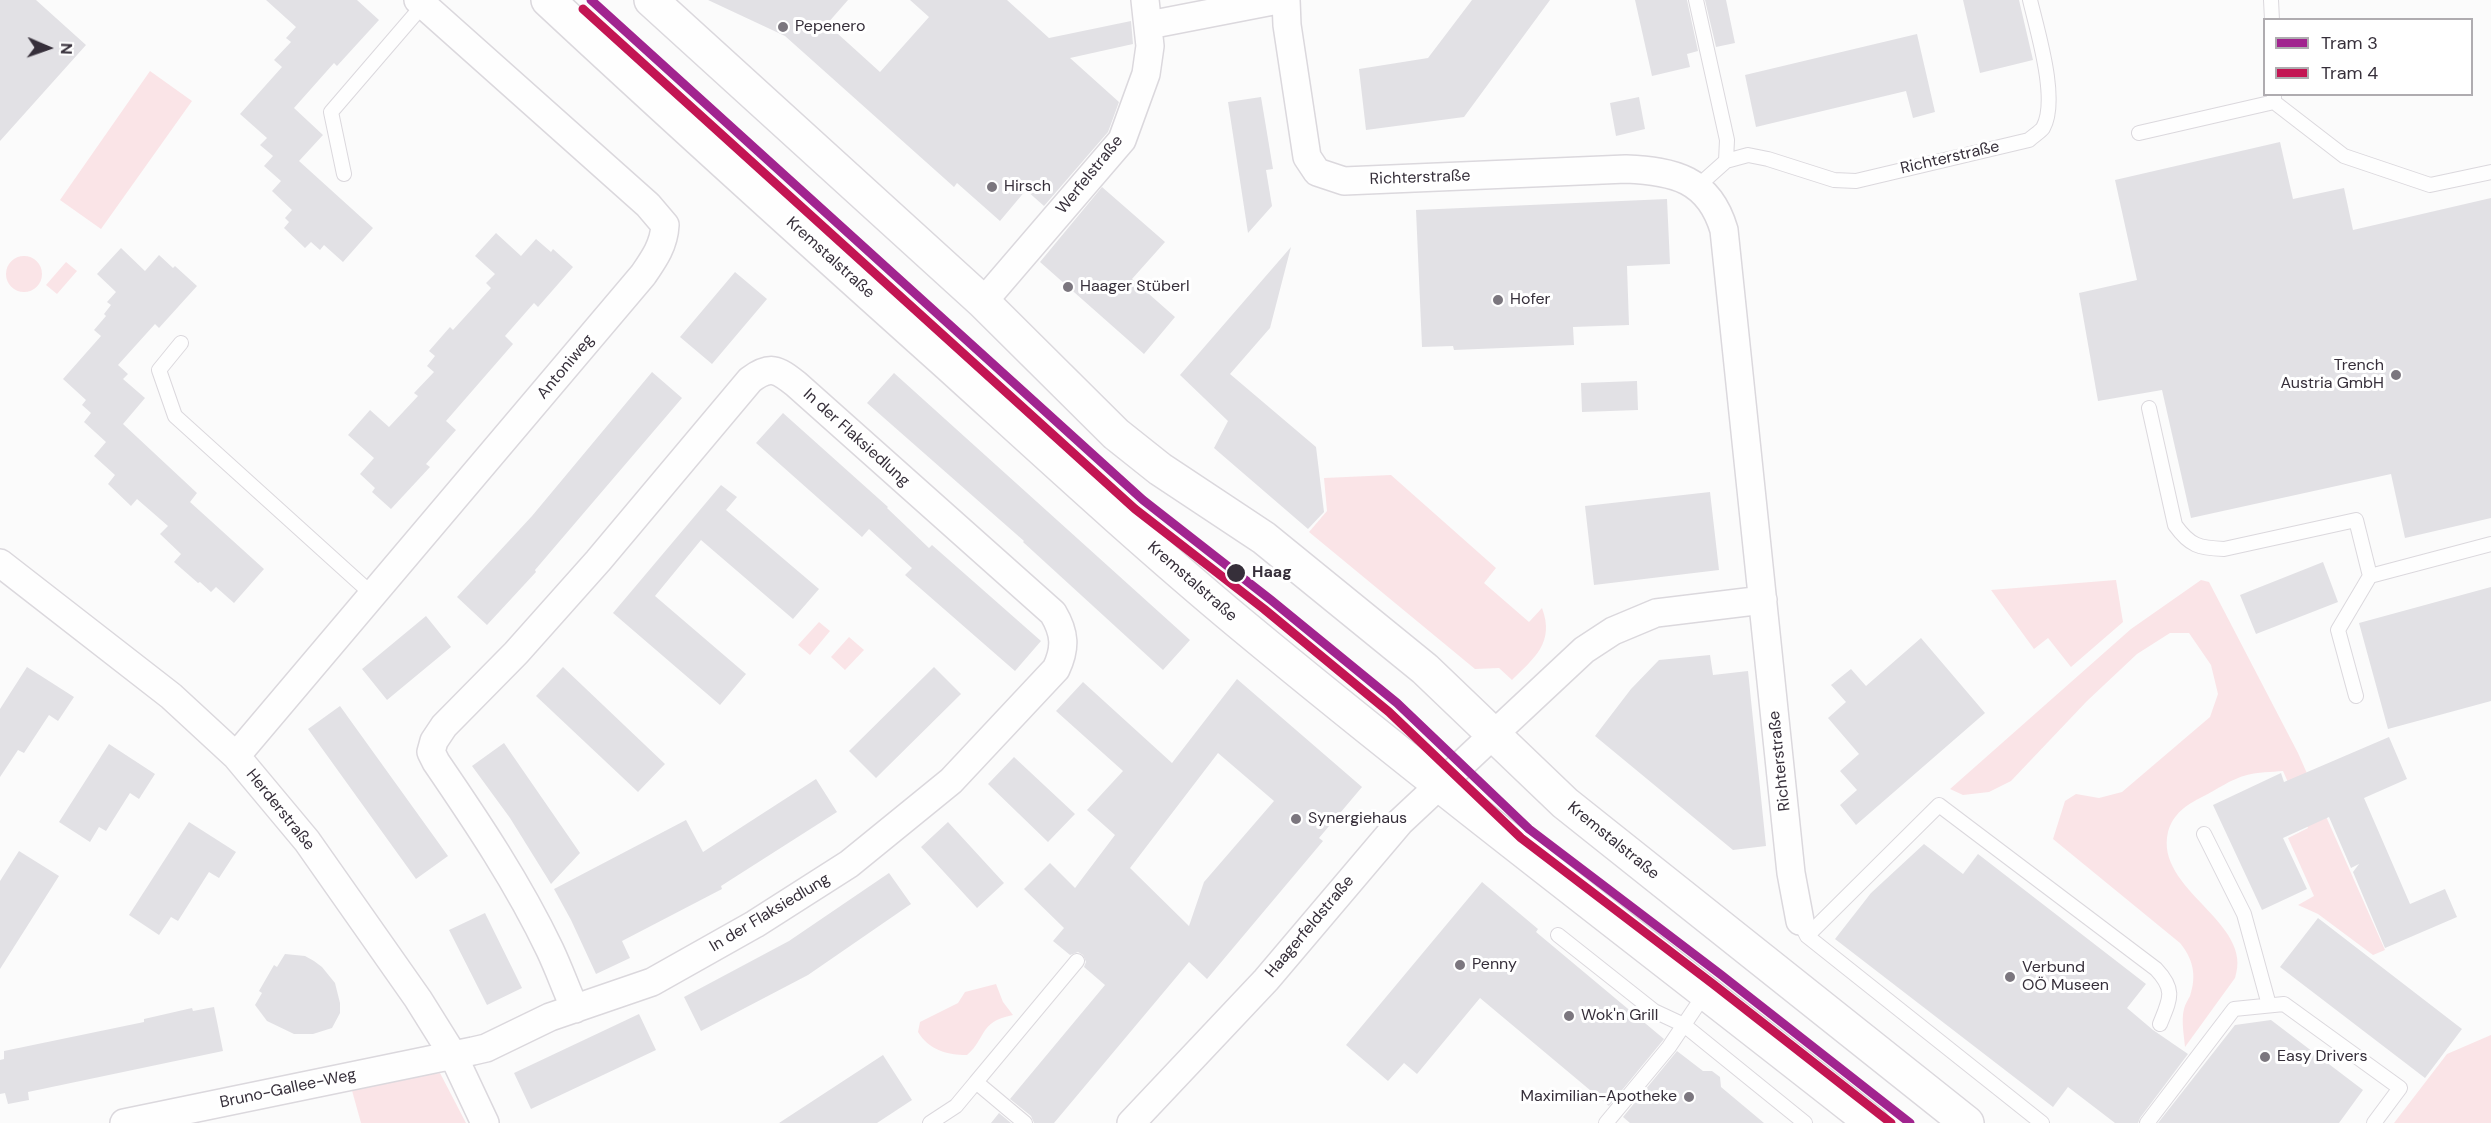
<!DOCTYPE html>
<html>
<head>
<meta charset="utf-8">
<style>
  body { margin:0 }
  #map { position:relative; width:2491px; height:1123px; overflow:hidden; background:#fbfbfb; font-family:"DM Sans",sans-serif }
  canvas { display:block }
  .legend { position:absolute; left:2263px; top:18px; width:210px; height:78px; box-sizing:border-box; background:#fff; border:2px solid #afacb0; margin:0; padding:8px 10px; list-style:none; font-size:18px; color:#362f3a }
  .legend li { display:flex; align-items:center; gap:12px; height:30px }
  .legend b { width:30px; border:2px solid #afacb0 }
  .north { position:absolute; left:18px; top:18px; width:60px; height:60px; -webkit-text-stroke:4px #fff; paint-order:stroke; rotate:92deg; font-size:16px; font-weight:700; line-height:24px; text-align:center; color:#362f3a }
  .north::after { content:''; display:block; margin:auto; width:21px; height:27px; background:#362f3a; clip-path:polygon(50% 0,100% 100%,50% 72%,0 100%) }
</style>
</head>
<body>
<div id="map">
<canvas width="2491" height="1123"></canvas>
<ul class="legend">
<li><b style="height:8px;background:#a1248f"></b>Tram 3</li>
<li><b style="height:8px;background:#c31553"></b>Tram 4</li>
</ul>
<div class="north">N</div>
</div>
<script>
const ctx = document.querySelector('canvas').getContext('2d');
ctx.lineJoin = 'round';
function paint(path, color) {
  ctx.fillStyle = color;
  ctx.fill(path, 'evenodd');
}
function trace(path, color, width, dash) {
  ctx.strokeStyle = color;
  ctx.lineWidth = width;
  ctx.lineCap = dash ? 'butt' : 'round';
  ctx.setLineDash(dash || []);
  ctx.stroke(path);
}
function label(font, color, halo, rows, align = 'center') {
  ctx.font = font + ' "DM Sans",sans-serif';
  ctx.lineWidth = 6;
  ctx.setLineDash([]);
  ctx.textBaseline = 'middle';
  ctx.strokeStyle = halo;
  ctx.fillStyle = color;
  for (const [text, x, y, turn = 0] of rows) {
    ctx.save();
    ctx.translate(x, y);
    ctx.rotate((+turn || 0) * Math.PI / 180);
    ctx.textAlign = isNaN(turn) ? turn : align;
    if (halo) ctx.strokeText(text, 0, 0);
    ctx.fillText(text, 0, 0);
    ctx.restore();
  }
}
paint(new Path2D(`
  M150,71L192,101L101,229L60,200Z
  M6 274a18 18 0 1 1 36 0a18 18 0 1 1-36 0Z
  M66,262L77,271L57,294L46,285Z
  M1391,475L1496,568L1484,583L1529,622L1542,608C1555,643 1534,658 1512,680L1499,668L1475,669L1309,532L1327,511L1324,478Z
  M2116,580L2123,622L2071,667L2048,638L2034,649L1991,590Z
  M2201,580L2209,582L2298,753L2385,950L2373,955L2318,914L2298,905L2314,896L2288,838L2308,828L2283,771C2271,772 2258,772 2247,775C2231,779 2216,790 2202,797C2186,805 2173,814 2168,832C2154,890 2255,922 2235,978L2185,1047C2184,1036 2181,1020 2184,1009C2185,1004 2188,1000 2190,996C2197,975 2193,959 2180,943L2053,839L2065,801L2076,794L2099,798L2122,792L2210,717L2218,694L2211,665L2189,633H2170L2137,654L2087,701L2011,781L1989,792L1963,795L1950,789L2131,629Z
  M819,622L830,631L810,655L798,645Z
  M849,637L864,650L845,670L831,657Z
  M996,984L1003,1002L1013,1015C978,1022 987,1038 967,1055C947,1055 929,1050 918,1032L920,1022L958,1003L965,992Z
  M2491,1035V1123H2394L2447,1054Z
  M440,1073L466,1123H361L351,1087Z`), '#fae4e7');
paint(new Path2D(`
  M0,0H36L86,45L0,141Z
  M266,0H357L379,20L337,66L334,63L294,108L323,135L299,161L373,228L343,262L324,245L320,250L311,242L305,248L284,228L289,222L285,218L292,210L272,191L281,181L264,166L273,156L260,145L267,138L240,114L282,67L274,60L291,42L286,38L296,27Z
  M708,0H848L827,24L880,72L929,17L910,0H1007L1049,38L1131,21L1133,44L1070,58L1119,102L1108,132L1044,206L1026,190L1000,221L957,183L954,187L785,36Z
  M1472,0H1550L1464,117L1366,130L1359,69L1428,58Z
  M1635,0H1687L1698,51L1687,54L1690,67L1652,76Z
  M1705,0H1726L1735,43L1716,47Z
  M1963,0H2019L2033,60L1980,73Z
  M1917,34L1935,112L1913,118L1906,91L1756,127L1745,75Z
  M1261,97L1273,169L1266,170L1272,206L1248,233L1228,102Z
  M1639,97L1645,129L1616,136L1610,103Z
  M2280,142L2293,199L2344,188L2353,230L2491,198V518L2405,538L2391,474L2191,518L2162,390L2098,401L2079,293L2137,280L2115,180Z
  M1102,187L1165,242L1132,279L1175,317L1144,354L1040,262Z
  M1667,199L1670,264L1627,266L1629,325L1573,327L1574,345L1454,350L1453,346L1422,347L1416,210Z
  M496,233L521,256L536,239L551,252L553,249L573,267L538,307L534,303L505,336L513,344L446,421L456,430L426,464L430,467L391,509L372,492L375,488L360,474L374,458L348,435L370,410L389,427L418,396L414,393L434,372L427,366L435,356L429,351L450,327L453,330L491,288L486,283L495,274L475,256Z
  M1291,247L1270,328L1230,374L1316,447L1324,512L1308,529L1214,448L1228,421L1180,375Z
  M121,248L145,271L159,255L173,268L175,266L197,286L159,328L155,324L118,365L128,374L123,379L145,398L123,424L197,493L190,502L264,569L234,603L216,587L211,592L200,582L198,583L174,562L181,554L160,534L168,526L137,499L131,506L108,484L115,475L94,456L106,442L84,422L91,413L82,405L86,400L63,379L101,336L94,330L106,316L104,314L111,305L107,302L116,292L97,274Z
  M735,272L767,299L712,364L680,337Z
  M652,372L682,398L535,570L536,572L487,625L457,597L532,516Z
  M894,373L1190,640L1163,670L1023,542L1024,541L867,403Z
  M1637,381L1638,410L1582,412L1581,383Z
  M783,413L888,507L887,508L929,548L932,545L1041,641L1015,671L905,575L912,568L869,529L862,537L756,443Z
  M721,485L737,497L726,510L819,589L793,619L701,540L655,596L746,674L720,705L613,613Z
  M1710,492L1719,570L1594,585L1585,506Z
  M2323,562L2338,602L2256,634L2240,595Z
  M2491,587V701L2388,729L2359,623Z
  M426,616L451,647L387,700L362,669Z
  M1921,638L1985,713L1856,825L1840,805L1857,790L1840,771L1859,754L1828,718L1846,702L1831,685L1851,669L1866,686Z
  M1710,655L1713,675L1748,671L1766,846L1733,850L1595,736L1631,689L1659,660Z
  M27,667L74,697L58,721L49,715L24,753L18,750L0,777V709Z
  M563,667L665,764L638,792L536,696Z
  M934,667L961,694L876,778L849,751Z
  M1237,679L1362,787L1319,838L1323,841L1207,979L1189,962L1054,1123H1034L1031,1116L1010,1099L1105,985L1084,967L1086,962L1083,955L1078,952L1070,955L1053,941L1064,928L1024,889L1050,863L1075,888L1115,835L1087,810L1123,771L1056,711L1083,682L1172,763ZM1218,753L1274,801L1204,882L1189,926L1130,868Z
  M340,706L448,856L416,879L308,729Z
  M2389,737L2407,779L2364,798L2410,904L2445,889L2457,917L2385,948L2353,872L2359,864L2351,868L2329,817L2283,838L2307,889L2262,910L2213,805L2281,773L2284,782Z
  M504,743L580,853L551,884L510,818L472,766Z
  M109,744L155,774L139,799L130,793L106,831L99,827L90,842L59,822Z
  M1014,757L1075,814L1048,842L988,784Z
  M816,779L837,812L721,886L722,889L622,941L630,958L596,974L571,920L554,889L686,820L703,852Z
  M189,822L236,852L219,878L209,872L178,921L171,917L159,935L129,915Z
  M948,822L1004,883L977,908L921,847Z
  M1924,844L1963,874L1978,854L2146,984L2127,1008L2153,1030L2188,1054L2140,1118L2138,1123H2115L2068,1087L2053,1107L1835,939L1871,893Z
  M19,851L59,876L0,969V881Z
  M889,873L911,904L808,975L701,1031L684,997L789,941Z
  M1482,882L1538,929L1536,932L1664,1039L1609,1106L1480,998L1417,1074L1404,1063L1388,1081L1346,1045Z
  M485,913L522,988L487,1005L449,930Z
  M2318,918L2462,1029L2425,1078L2280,967Z
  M285,954L305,956L314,961L322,967L335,983L340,1003V1013L332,1028L313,1034H294L267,1021L255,1005L262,993L259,991L274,965L277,967Z
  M214,1007L223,1051L28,1092L29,1100L8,1104L5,1093L0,1094V1060L4,1059V1051L144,1022V1019L192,1008L193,1011Z
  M639,1014L656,1050L531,1109L514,1073Z
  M2271,1020L2363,1090L2339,1123H2158L2235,1025Z
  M1677,1051L1703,1071H1712L1720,1077L1721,1087L1764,1123H1630L1623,1117Z
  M883,1055L912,1100L877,1123H779Z
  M999,1113L1011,1123H991Z`), '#e2e1e5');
const service = new Path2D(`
  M1696,0L1727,140L1726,161
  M2271,0L2272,20
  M2274,94V102L2344,156L2430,185L2491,172
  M2139,133L2274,102
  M344,174L331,112L423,5
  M1698,186L1726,161L1748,155L1768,159L1834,180L1856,181L2029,140C2033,136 2040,132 2043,128C2059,100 2037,30 2030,0
  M181,343L159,370L175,416L373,595
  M2149,408L2175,525C2190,546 2199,548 2224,549L2356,520L2370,576
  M2356,696L2338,630L2370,576L2491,544
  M2204,834L2244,914L2269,1005
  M1803,928L1807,936L2042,1123
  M1558,935L1654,1011L1684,1025L1805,1123
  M1807,936L1939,805L2156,969C2176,990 2170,999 2160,1024
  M930,1123L956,1106L976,1082
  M1025,1123L976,1082L1077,961
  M1606,1123L1669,1047L1706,992
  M2147,1123L2234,1009L2284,1004L2400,1088L2374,1123`);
const minor = new Path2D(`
  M1286,0L1287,25L1307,157L1317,172L1344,181L1626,169C1674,171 1709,179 1724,230L1791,873L1800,921
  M1149,25L1278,0
  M983,302L1122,140L1146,74L1150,46L1145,0
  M0,563L171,696L236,756L307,841L418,999L453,1055L485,1123
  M236,756L643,275C654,259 664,245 665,225L648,205L418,0
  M124,1123L473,1051L486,1048L550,1017L652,982L755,924L849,864L951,781L1056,669C1066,648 1065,633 1053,613L796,384C777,369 770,365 750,380L598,561L516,653L444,726L434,741L431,752L436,762C477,822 518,883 550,950C559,969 566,989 575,1009
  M1131,1123L1266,980L1400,822L1584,650L1613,631L1656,613L1763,600`);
const primary = new Path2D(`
  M548,0C680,123 814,244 948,364C1045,452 1141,541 1242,625C1448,796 1662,957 1872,1123
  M651,0L983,302L1116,434L1160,469L1264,538L1425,669L1565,803L1967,1123`);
trace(service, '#dbd8dd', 16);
trace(minor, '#dbd8dd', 30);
trace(primary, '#dbd8dd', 36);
trace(service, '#fefefe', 14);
trace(minor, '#fefefe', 27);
trace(primary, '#fefefe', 33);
trace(new Path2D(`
  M591,0L1143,500L1271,600L1397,703L1529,829L1720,974L1910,1123`), '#a1248f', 9);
trace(new Path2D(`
  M583,9L1135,509L1264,609L1389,712L1521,838L1713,984L1891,1123`), '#c31553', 9);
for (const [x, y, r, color] of [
  [783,27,6,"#7b767e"],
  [992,187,6,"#7b767e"],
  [1068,287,6,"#7b767e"],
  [1498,300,6,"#7b767e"],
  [2396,375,6,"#7b767e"],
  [1236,573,10,"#362f3a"],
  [1296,819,6,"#7b767e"],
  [1460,965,6,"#7b767e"],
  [2010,977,6,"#7b767e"],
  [1569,1016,6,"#7b767e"],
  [2265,1057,6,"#7b767e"],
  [1689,1097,6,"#7b767e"]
]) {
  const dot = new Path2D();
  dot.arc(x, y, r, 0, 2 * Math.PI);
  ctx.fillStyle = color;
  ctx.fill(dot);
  trace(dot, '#fff', 2);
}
label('16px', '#362f3a', '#fff', [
  ["Pepenero",795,27],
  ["Hirsch",1004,187],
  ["Haager Stüberl",1080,287],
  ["Hofer",1510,300],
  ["Trench",2384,366,"right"],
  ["Austria GmbH",2384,384,"right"],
  ["Synergiehaus",1308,819],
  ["Penny",1472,965],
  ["Verbund",2022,968],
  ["OÖ Museen",2022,986],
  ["Wok'n Grill",1581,1016],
  ["Easy Drivers",2277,1057],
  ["Maximilian-Apotheke",1677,1097,"right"]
], 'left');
label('16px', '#362f3a', '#fff', [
  ["Richterstraße",1950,158,-13],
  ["Werfelstraße",1090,175,-51],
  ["Richterstraße",1420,178,-2],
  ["Kremstalstraße",830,258,42],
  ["Antoniweg",566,367,-50],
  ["In der Flaksiedlung",856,438,42],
  ["Kremstalstraße",1192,582,41],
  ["Richterstraße",1780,761,-96],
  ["Herderstraße",280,810,51],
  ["Kremstalstraße",1613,841,39],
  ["In der Flaksiedlung",770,913,-31],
  ["Haagerfeldstraße",1310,927,-50],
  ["Bruno-Gallee-Weg",288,1089,-12]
]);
label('bold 16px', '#362f3a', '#fff', [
  ["Haag",1252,573]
], 'left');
</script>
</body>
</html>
